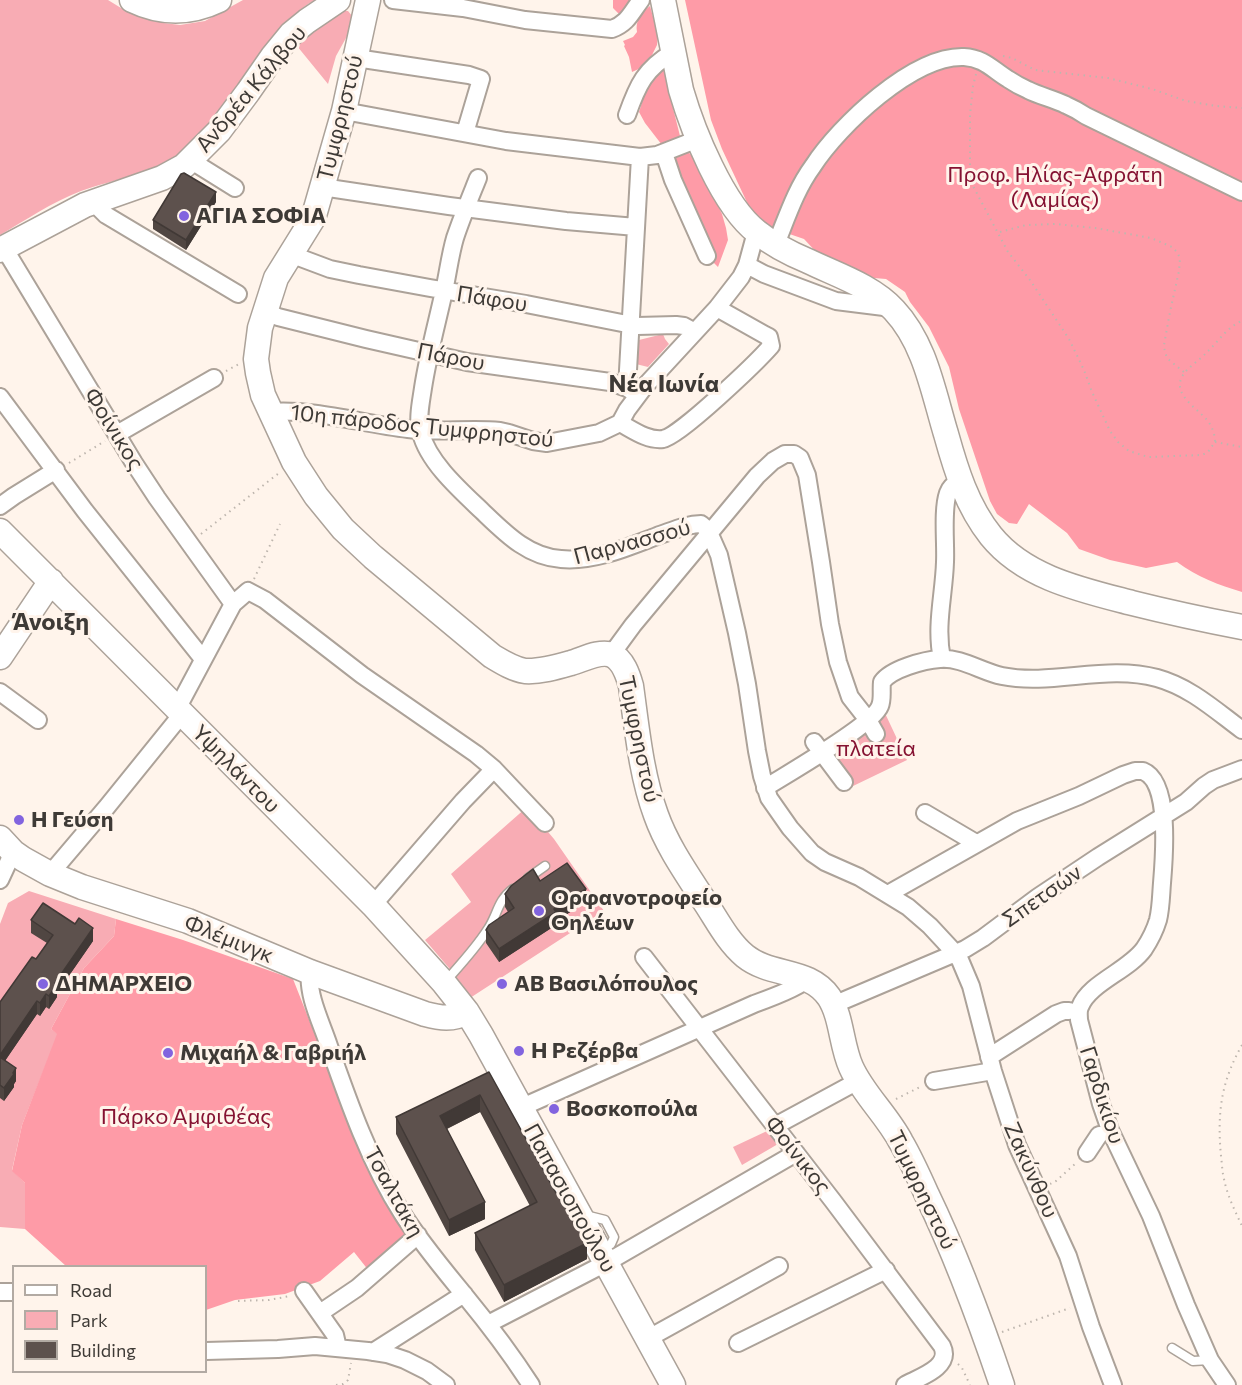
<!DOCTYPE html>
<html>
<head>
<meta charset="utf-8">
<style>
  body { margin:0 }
  #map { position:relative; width:1242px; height:1385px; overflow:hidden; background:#fff4eb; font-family:Commissioner,sans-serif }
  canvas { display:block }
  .legend { position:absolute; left:12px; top:1265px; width:195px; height:108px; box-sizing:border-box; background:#fff4eb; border:2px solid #b2aaa3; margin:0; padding:8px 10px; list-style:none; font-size:18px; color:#3e3a36 }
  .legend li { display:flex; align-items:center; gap:12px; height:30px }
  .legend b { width:30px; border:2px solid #b2aaa3 }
</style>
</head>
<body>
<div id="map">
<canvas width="1242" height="1385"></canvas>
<ul class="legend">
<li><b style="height:8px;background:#fff"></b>Road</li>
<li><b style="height:16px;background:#f8acb4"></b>Park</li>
<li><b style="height:16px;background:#5d514d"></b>Building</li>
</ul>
</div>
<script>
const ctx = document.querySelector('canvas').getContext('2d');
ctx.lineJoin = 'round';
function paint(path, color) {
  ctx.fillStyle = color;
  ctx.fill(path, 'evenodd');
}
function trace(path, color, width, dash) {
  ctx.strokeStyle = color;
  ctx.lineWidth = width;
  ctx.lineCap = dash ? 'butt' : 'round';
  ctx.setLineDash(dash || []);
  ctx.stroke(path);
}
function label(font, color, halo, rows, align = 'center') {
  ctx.font = font + ' Commissioner,sans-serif';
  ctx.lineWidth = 6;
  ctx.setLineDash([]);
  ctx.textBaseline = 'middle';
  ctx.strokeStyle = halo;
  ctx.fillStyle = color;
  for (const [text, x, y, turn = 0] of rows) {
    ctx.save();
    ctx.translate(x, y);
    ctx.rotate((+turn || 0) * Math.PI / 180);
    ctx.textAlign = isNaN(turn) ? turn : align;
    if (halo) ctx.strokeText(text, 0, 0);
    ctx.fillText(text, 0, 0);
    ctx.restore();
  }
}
paint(new Path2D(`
  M0,0H108L121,8L144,18L164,23L180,25L205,21L243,0H315C307,4 300,10 293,16C248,54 229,114 183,151C152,175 117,178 81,191C52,202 26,220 0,235Z
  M344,11H348L353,17L351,29L336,56L328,84L297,46L309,31Z
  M663,334L665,339L669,344L648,367L636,364L639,340Z
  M883,709L907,760L851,787L827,753Z
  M527,807L554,839L604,911L470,998L449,968L425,940L471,902L451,874Z
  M29,891L116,919L114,936L84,968L51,1029L58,1034L22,1125L12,1170L25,1183V1229L0,1227V924L8,903Z
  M767,1131L778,1144L742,1165L733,1147Z`), '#f8acb4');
paint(new Path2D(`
  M613,0H637L629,10L619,14L613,8Z
  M685,0H1242V592C1219,585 1197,577 1177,562L1146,568L1110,560L1079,549L1067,533L1029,504L1017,524L1009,523L997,514L990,501L959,409L949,367L929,327L910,302L905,292L886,279L874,278L828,260L819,255L804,239L769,227L751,211L722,149L711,120Z
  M650,6L658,35L657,45L652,55L641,68L632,72L629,57L624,46L625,45L623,41L633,37L637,32C635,21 641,12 650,6Z
  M663,66L666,71L671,100L680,136L662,145L645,123L639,112L644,96L652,78Z
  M687,149L690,154L695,157L722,214L726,228L728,240L718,267L713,262L672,155Z
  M116,919L183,940L293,979L332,1078L411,1233L369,1271L354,1252L320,1281L285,1294L235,1300L206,1310V1266H66L25,1229V1183L12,1171L22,1125L57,1034L51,1029L84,968L114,936Z`), '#fe9ba7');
const lane = new Path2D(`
  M528,878L545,866
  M445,982C460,965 476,948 488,929C498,914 497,901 513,889
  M585,1215L605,1220L614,1237L611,1244
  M1172,1348L1193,1361L1210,1360`);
const street = new Path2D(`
  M393,0L463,8L525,20L612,29C628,23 631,13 641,0
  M356,58L469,75L481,79L465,133
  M344,111L506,141L640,157L657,155L698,139
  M627,115C638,84 645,69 673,52
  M664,153L673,180L707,256
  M190,160L235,188
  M478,178C470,198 462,217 455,238C450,255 448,273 444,291C437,323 428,355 423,388C421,402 417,419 421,433C428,462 461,491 482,511C505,533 528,557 561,559C594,562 628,547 657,536C672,531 686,524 701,524L708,530L719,555L737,633L747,684L757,751L762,776L769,798L790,828L812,853L825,862L859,877L908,907L930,926L956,954L960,960L971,986L993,1071L1017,1145L1068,1256L1091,1327L1113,1385
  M322,187L449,206L566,221L636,227
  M96,201L100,209L106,215L238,294
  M776,244C787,217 796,189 813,166C839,126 913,55 964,57C984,58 993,70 1008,79C1014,83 1021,87 1028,90C1040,96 1054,99 1066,105C1073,108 1080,112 1086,116L1242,192
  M4,248L134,463L157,498L233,604
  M290,254L330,269L359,275L430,288L526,304L637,326L676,325L684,326L695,332
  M747,265L764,274L836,301L892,308
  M265,311L278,317L366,339L467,362L610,382L627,388L638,395
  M627,388L640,157
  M0,397L85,511L203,659
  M271,412C317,409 362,424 408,429C439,433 469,428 500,431L509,433L533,441L547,443L599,433L620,423L627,410L645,386L717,308L741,277L747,265L756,232
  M620,423C633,430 648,441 663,439C680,436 757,362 771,346L769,337L765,335L717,308
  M117,434L214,378
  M0,506L14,496L56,470
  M611,655L633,625L757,476L773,461L785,454H794L800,458L802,463L807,475L821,562L830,624L838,662L850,697L868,720L876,734
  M942,659C935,626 944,595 945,562C946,544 942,510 948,493C950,487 954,484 960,481
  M0,692L38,720
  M177,709L233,604L248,591L265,600L362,675L476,754L494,769L545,823
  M814,742L844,782
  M765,788C787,774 873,725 880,706C883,699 881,690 882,682C891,669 924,660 940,659C961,657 982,672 1002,676C1053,686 1106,664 1157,678C1190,687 1215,710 1242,730
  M925,813L976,843
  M50,874L106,808L182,714
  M0,880L13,852
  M888,894L1017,821L1079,796L1123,775L1135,771H1143C1171,782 1164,859 1162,883C1161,895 1161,908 1158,920C1155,930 1150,940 1144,949C1128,971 1089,983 1080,1007C1078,1011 1079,1016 1079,1020L1101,1104L1110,1130L1151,1216L1186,1305L1210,1360L1227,1385
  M373,905L463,801L494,769
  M644,957L833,1201L942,1346C952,1367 920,1377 905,1385
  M310,972C307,996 322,1024 329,1046C349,1103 370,1163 402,1213C421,1243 444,1270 466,1297C489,1325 511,1354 531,1385
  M833,1005L965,949L983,938L1038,897L1098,857L1186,802L1204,786L1213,780L1242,769
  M989,1057L1056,1014L1064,1011H1069
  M934,1081L993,1071
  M520,1108C598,1073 676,1038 754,1004C765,1000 801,987 807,979
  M775,1126L858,1081
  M1087,1153L1099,1135
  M304,1291L335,1335L338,1348
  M0,1292H14
  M320,1313L357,1288L418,1235
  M488,1324L606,1263L796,1153
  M647,1339L779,1266
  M738,1343L886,1270
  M206,1351L278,1349L315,1346L368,1351L387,1354L405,1360L427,1371L446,1385
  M373,1352L464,1294`);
const secondary = new Path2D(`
  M132,0C161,14 190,14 219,0
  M368,0L344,111L315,212L312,220L276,278L260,328L256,359L258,373L263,395L294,462L316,496L343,529L373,557L492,656C502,662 513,669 525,671C540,672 557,667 571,663C582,660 600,650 612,655C623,660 628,675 631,686C637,729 641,774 656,815C667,846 687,874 705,902C717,920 728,942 745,956C771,977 809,968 829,997C842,1017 841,1045 851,1067C863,1094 887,1115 901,1142C911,1159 919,1177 927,1195C957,1257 980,1320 1002,1385
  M663,0L681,90C693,131 723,206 757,232C772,244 791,254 808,261C837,275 872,286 894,310C925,343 933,391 946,434C956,470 967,506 991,536C1025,578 1082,590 1132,603C1168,612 1205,620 1242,627
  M0,250L85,205L162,178L184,166L219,131L248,92L273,56L291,34L307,21L338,0
  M0,531L373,905L444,983L467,1012L481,1035L673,1385
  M0,657L51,581
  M0,838L13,852L23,859L50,874L82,887L188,921L310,972L425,1014C440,1018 453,1020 467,1012`);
trace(lane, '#aca299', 11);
trace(street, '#aca299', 20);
trace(secondary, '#aca299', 27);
trace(new Path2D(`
  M1003,56L1012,58L1035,70L1108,78L1152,89L1186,101L1216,106L1242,108
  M976,74L973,86L970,115V173L973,186L1008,252L1030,280L1069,339L1084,370L1092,392L1110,431L1118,442L1129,451L1148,457L1202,455L1208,452L1215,442C1215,434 1212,426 1207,420C1197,408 1171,394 1183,375C1189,366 1200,360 1207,352C1218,342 1228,326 1242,321
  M1000,232L1026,225L1056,224L1095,228L1151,238L1172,247L1177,252L1180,258L1179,271L1170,312L1164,345L1165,353L1168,359L1185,373
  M226,371L239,364
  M1215,442L1242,447
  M69,463L105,441
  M201,534L279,473
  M254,579L280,524
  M1242,1045C1221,1082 1217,1113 1221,1156C1222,1163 1222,1171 1224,1179C1227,1195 1235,1211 1242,1226
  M896,1099L920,1087
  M1050,1184L1056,1181L1076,1163
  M238,1301L269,1300L290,1296
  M1002,1332L1070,1308
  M958,1364L962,1368L970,1385
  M336,1385L343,1384L348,1380L351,1363`), '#beb6ae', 2, [1.5, 4.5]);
trace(lane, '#fff', 8);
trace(street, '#fff', 16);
trace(secondary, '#fff', 24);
paint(new Path2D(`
  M216,202L186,250L153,229V220Z
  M540,881L586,902L556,921V925L499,962L486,943V930L508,912L505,907V894Z
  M31,920L93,941L57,993V997L49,1009L46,1007L40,1016L37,1014L5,1061L16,1081L14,1084V1087L4,1101L0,1098V1002L36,959L47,943L31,933Z
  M489,1072L587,1259L504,1302L475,1250V1233L530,1206L480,1112L447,1129L485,1219L449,1236L396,1134V1117Z`), '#504642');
paint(new Path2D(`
  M216,192V202L186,250V240Z
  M586,889V902L556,921V925L499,962V949L554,909Z
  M93,928V941L57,993V997L49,1009V996L55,983Z
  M46,994V1007L40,1016V1003Z
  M37,1001V1014L0,1068V1055Z
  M16,1068V1081L14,1084V1087L4,1101V1088Z
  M480,1095V1112L440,1132V1116Z
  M485,1202V1219L449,1236V1220Z
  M587,1243V1259L504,1302V1285Z`), '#413936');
const building = new Path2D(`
  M184,173L216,192L186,240L153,220L181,174Z
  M567,863L586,889L554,909L556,912L499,949L486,930L489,925L514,908L505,894L511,886L533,869L540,881Z
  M43,903L75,924L79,918L93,928L55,983L57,984L49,996L46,994L40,1003L37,1001L0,1055V1002L32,957L36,959L53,935L31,920Z
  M0,1057L16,1068L13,1073L14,1074L4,1088L0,1085Z
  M489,1072L556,1193L559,1191L587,1243L504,1285L475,1233L537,1202L480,1095L440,1116L485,1202L449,1220L396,1117Z`);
paint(building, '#5d514d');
trace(building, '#413936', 1.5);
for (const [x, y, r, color] of [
  [184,216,6,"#8264df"],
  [19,820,6,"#8264df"],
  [539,911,6,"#8264df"],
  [43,984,6,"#8264df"],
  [502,984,6,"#8264df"],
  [519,1051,6,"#8264df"],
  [168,1053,6,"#8264df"],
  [554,1109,6,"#8264df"]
]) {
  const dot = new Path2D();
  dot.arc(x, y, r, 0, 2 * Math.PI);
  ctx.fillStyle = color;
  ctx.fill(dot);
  trace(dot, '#fff4eb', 2);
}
label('22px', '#3e3a36', '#fff4eb', [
  ["Ανδρέα Κάλβου",251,89,-50],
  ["Τυμφρηστού",340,118,-76],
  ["Πάφου",492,299,9],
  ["Πάρου",451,357,11],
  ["10η πάροδος Τυμφρηστού",422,426,6],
  ["Φοίνικος",114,429,58],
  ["Παρνασσού",632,542,-15],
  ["Τυμφρηστού",639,739,78],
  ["Υψηλάντου",236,769,45],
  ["Σπετσών",1042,896,-35],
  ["Φλέμινγκ",229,939,22],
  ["Γαρδικίου",1102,1095,72],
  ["Φοίνικος",798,1155,52],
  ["Ζακύνθου",1031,1170,66],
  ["Τυμφρηστού",922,1190,64],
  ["Τσαλτάκη",394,1192,61],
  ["Παπασιοπούλου",570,1198,61]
]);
label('22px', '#851232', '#fff4eb', [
  ["Προφ. Ηλίας-Αφράτη",1055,175],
  ["(Λαμίας)",1055,200],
  ["πλατεία",876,749],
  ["Πάρκο Αμφιθέας",186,1117]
]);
label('bold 22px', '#3e3a36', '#fff4eb', [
  ["ΑΓΙΑ ΣΟΦΙΑ",196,216],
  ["Η Γεύση",31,820],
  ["Ορφανοτροφείο",551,898],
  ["Θηλέων",551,923],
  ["ΔΗΜΑΡΧΕΙΟ",55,984],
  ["ΑΒ Βασιλόπουλος",514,984],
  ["Η Ρεζέρβα",531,1051],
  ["Μιχαήλ & Γαβριήλ",180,1053],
  ["Βοσκοπούλα",566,1109]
], 'left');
label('bold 24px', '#3e3a36', '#fff4eb', [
  ["Νέα Ιωνία",664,384],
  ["Άνοιξη",51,622]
]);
</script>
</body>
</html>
